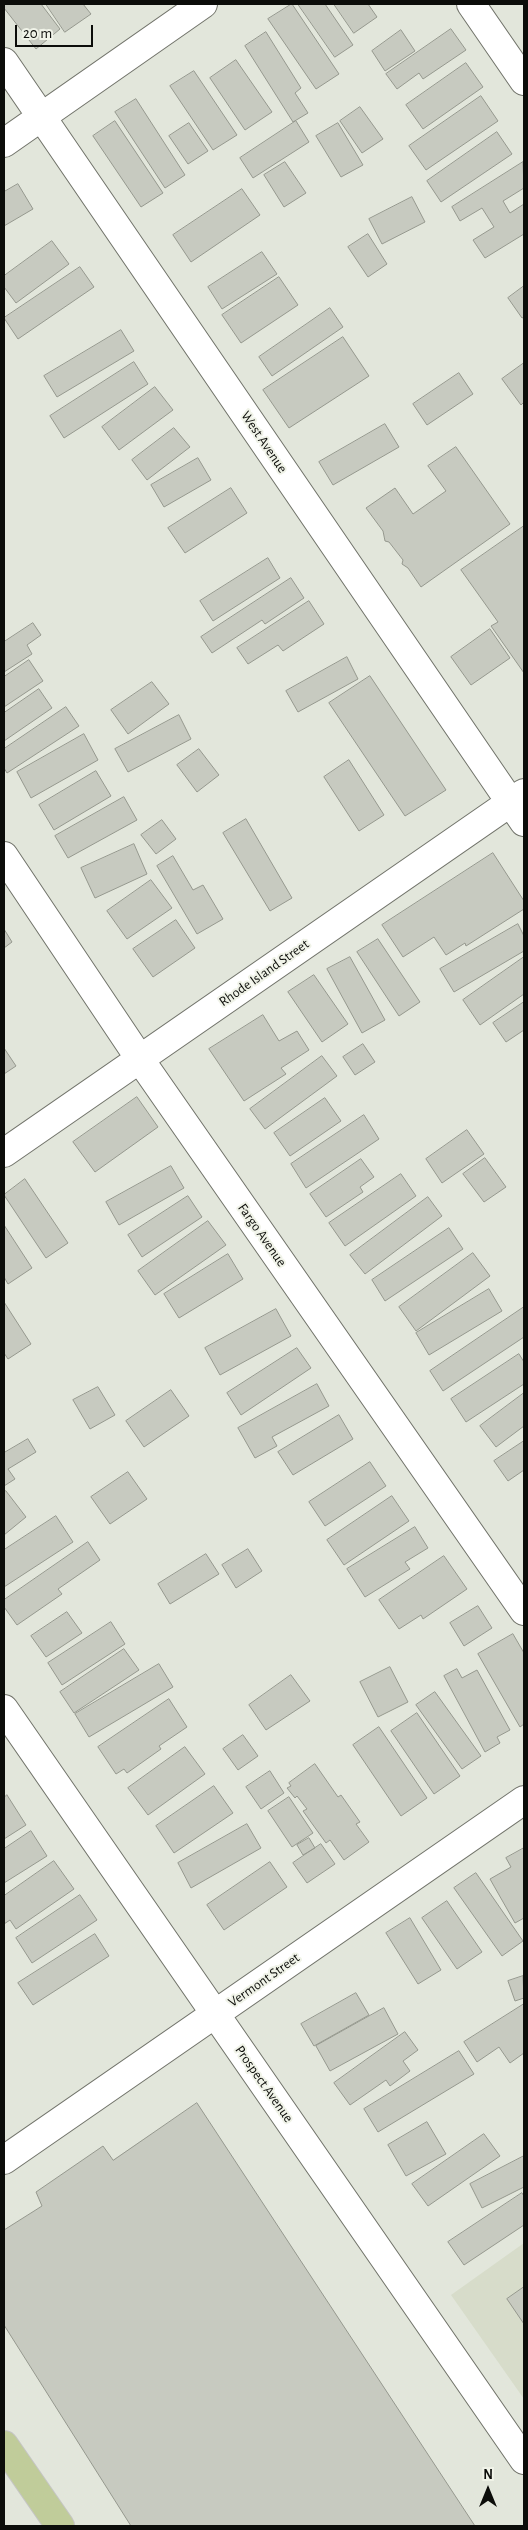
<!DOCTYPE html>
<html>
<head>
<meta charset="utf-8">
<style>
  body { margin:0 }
  #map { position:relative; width:528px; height:2530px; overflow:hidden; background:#e2e6db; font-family:"Alegreya Sans",sans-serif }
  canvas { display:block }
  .frame { position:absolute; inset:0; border:5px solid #0c0d0a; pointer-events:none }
  .north { position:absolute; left:463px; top:2465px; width:50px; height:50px; -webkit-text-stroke:4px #f0f3e8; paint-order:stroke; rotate:0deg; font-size:14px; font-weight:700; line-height:20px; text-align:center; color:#0c0d0a }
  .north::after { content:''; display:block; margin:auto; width:18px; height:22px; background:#0c0d0a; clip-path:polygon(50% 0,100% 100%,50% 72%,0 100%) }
  .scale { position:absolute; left:15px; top:25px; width:78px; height:22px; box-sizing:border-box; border:2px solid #0c0d0a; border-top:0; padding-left:6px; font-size:15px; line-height:18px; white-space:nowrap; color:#0c0d0a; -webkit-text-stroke:4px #f0f3e8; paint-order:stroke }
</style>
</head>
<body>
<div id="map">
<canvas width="528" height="2530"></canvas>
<div class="frame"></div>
<div class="north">N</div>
<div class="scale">20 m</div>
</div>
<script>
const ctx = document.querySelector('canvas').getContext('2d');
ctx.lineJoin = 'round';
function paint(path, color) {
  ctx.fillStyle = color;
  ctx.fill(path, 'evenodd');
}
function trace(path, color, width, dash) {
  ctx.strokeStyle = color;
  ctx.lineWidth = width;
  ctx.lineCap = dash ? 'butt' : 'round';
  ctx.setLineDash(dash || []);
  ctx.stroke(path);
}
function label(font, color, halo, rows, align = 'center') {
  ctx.font = font + ' "Alegreya Sans",sans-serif';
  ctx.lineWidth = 4;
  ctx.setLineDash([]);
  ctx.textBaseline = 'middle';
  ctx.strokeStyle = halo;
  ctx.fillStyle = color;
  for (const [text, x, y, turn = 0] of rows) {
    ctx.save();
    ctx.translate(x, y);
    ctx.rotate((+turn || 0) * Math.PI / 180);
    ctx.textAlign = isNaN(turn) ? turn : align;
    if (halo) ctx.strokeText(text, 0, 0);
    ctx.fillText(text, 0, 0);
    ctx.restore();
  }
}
paint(new Path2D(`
  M524,2243V2399L451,2295Z`), '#d7dcca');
const building = new Path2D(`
  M4,4H41L60,29L36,49L4,8Z
  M46,4H83L91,14L65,32Z
  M292,4L339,74L316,89L268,19Z
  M298,4H325L353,45L335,57Z
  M334,4H368L377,17L354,33Z
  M451,29L466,50L423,79L419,73L397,89L386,74Z
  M401,30L415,51L385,71L372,51Z
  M266,32L301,88L295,93L308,113L293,122L245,46Z
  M236,60L272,112L245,130L210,78Z
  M466,63L483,87L423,129L406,105Z
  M194,71L237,135L213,150L170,86Z
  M481,96L498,121L426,170L409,146Z
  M136,99L185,175L165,188L115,112Z
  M360,107L383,139L362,153L340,121Z
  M115,121L163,193L141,207L93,136Z
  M296,121L309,142L253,178L240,158Z
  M189,123L208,151L188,164L169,136Z
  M338,123L363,165L341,177L316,136Z
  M497,132L512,154L441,202L427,181Z
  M285,162L306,193L284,207L264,175Z
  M523,162L524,188L503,201L510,213L524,204V234L485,258L473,240L494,227L482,208L460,221L452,207Z
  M18,184L33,209L4,226V192Z
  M242,189L260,215L191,262L173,235Z
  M412,197L425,222L382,244L369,219Z
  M368,234L387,264L368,277L348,247Z
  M52,241L69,264L16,303L4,287V276Z
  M262,252L277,274L222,309L208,287Z
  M80,267L94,287L18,339L4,318Z
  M279,277L298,305L241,343L222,315Z
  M524,286V317L522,318L508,298Z
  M330,308L343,327L272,376L259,357Z
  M121,330L134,351L57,397L44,376Z
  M343,337L369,376L289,428L263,390Z
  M134,362L148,384L64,438L50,416Z
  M524,363V402L521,405L502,379Z
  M459,373L473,394L427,425L413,404Z
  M155,387L173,410L119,450L102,427Z
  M385,424L399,447L333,485L319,462Z
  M174,428L190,447L147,480L132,460Z
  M456,447L510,524L421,587L408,568L402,564L403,560L389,542L385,541L383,531L366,508L395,488L413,514L446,491L428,466Z
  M198,458L211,480L164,507L151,485Z
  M231,488L247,513L185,553L168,528Z
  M524,526V673L491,626L498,622L461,570Z
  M268,558L280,578L213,621L200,601Z
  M291,578L304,598L265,624L262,620L212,653L201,637Z
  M309,601L324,624L283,651L278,645L248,664L237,648Z
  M33,623L41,635L27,645L32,654L4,672V642Z
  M490,629L510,658L471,685L451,657Z
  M347,657L358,679L298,712L286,691Z
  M29,660L43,681L4,707V677Z
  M370,676L446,790L405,816L329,703Z
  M152,682L169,704L128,734L111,710Z
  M39,689L52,708L4,741V713Z
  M66,707L79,726L7,773L4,768V749Z
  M179,715L191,739L128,772L115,749Z
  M84,734L98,760L31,798L17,772Z
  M199,749L219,775L197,792L177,765Z
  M349,760L384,815L359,831L324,777Z
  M96,771L111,796L54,830L39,805Z
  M124,797L137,820L68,858L55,836Z
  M246,819L292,898L270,911L223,833Z
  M162,820L176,839L156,854L141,835Z
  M134,844L147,874L95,898L81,868Z
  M493,853L524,901V909L466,946L465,943L446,955L434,937L403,957L382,925Z
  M173,856L193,890L203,885L223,919L197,934L157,866Z
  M151,880L172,908L127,939L107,911Z
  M176,920L195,948L153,977L133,949Z
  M518,924L524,936V951L454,992L440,969Z
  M4,929L12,942L4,948Z
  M378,939L420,1002L399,1016L357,952Z
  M350,957L385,1020L362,1033L327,969Z
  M524,957V994L480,1025L463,1000Z
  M314,975L348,1024L322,1042L288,992Z
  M524,1002V1030L506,1042L493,1023Z
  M263,1015L279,1041L297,1031L309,1050L281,1068L286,1074L244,1101L209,1049Z
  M363,1044L375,1062L355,1075L343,1057Z
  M4,1048L16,1066L4,1074Z
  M322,1056L337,1076L265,1129L250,1109Z
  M137,1097L158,1127L95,1172L73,1142Z
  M325,1098L341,1121L290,1156L274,1133Z
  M364,1115L379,1139L306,1188L291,1164Z
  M467,1130L484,1154L442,1183L426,1159Z
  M485,1158L506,1187L484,1202L463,1174Z
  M361,1159L374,1177L360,1187L363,1192L326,1217L310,1194Z
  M171,1166L184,1188L119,1225L106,1202Z
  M401,1174L416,1196L345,1246L329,1223Z
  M25,1179L68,1243L46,1258L4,1195Z
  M188,1196L202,1217L142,1257L128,1235Z
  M428,1197L442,1216L365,1274L350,1255Z
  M208,1221L226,1245L155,1295L138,1271Z
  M4,1225L32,1268L8,1284L4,1277Z
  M449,1228L463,1249L385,1301L372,1280Z
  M473,1253L490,1276L416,1331L399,1307Z
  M228,1254L243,1279L179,1318L164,1294Z
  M489,1289L502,1311L429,1355L416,1333Z
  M4,1302L31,1344L8,1359L4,1353Z
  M524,1307V1337L443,1391L430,1371Z
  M276,1309L291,1336L220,1375L205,1348Z
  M297,1348L311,1368L241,1415L227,1393Z
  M519,1354L524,1362V1384L466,1422L451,1399Z
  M317,1384L329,1406L272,1437L277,1446L255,1458L238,1428Z
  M98,1387L115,1415L90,1429L73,1400Z
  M171,1390L189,1416L144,1447L126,1421Z
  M524,1393V1426L496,1447L480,1426Z
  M339,1415L353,1439L293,1475L278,1452Z
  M28,1439L36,1452L8,1469L15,1479L4,1486V1453Z
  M524,1441V1470L508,1481L494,1461Z
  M370,1462L386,1486L325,1526L309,1502Z
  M128,1472L147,1499L110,1524L91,1497Z
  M6,1491L26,1517L4,1535V1492Z
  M392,1496L409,1521L344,1565L327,1540Z
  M56,1516L73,1542L4,1587V1550Z
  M415,1527L428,1548L405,1562L410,1569L365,1597L347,1569Z
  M88,1542L100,1560L58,1589L62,1594L17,1625L4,1607V1600Z
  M248,1549L262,1571L236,1588L222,1565Z
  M206,1554L219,1574L170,1604L158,1584Z
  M444,1556L467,1589L423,1619L421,1615L399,1629L379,1600Z
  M478,1606L492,1628L464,1646L450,1623Z
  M67,1612L82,1633L46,1657L31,1636Z
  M111,1622L125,1644L62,1685L48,1663Z
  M513,1634L524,1653V1724L520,1727L478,1654Z
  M124,1649L139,1670L74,1713L60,1692Z
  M159,1664L173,1687L89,1737L75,1714Z
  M390,1667L408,1702L378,1717L360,1682Z
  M457,1669L462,1678L477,1670L510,1730L497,1737L500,1743L485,1752L444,1676Z
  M291,1675L310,1701L266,1730L249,1705Z
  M435,1692L481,1756L462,1769L416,1705Z
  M169,1699L187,1727L159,1746L161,1749L127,1773L124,1769L116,1774L98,1747Z
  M417,1713L460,1776L434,1794L391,1731Z
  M379,1727L427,1798L401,1816L353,1745Z
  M243,1735L258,1756L238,1770L223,1749Z
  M185,1747L205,1774L148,1815L128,1788Z
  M315,1764L338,1797L341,1795L360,1822L356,1824L369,1842L344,1860L330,1840L326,1843L303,1811L307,1809L297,1796L295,1798L287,1788L291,1786L289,1783Z
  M270,1771L284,1793L261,1809L246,1787Z
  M214,1786L233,1813L174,1853L156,1826Z
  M7,1795L26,1825L4,1839V1798Z
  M289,1797L313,1833L292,1847L268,1811Z
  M247,1824L261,1848L191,1888L178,1863Z
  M31,1831L47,1856L4,1883V1849Z
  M309,1838L315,1848L303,1855L297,1845Z
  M321,1844L335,1864L307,1883L293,1863Z
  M524,1848V1918L515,1923L490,1879L511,1867L506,1858Z
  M54,1861L74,1889L16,1929L10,1920L4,1924V1896Z
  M270,1862L287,1887L224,1930L207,1905Z
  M476,1873L523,1941L502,1956L454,1888Z
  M80,1895L97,1920L32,1963L16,1938Z
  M447,1901L482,1952L457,1969L422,1918Z
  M410,1918L441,1970L418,1984L386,1933Z
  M95,1934L109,1956L33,2005L18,1983Z
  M523,1976L524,1998L515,2001L508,1981Z
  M356,1993L369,2015L314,2046L301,2024Z
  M524,2004V2053L510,2063L499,2047L477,2062L464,2042Z
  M384,2008L398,2034L330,2071L316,2046Z
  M405,2032L418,2050L403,2061L410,2071L390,2086L386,2080L350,2105L334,2083Z
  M459,2051L474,2074L378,2132L364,2109Z
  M197,2103L475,2526H131L4,2325V2230L42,2206L36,2192L103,2146L113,2160Z
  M427,2122L446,2154L406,2176L388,2145Z
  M484,2134L500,2156L428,2206L412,2184Z
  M524,2156V2187L482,2208L470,2184Z
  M522,2193L524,2196V2225L464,2265L448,2242Z
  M524,2287V2324L507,2299Z`);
paint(building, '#c7cac0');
trace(building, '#95988e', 1);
const minor = new Path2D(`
  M471,4L524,81
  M4,62L524,822
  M4,143L203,4
  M4,856L148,1071L524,1611
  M4,1153L524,793
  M4,1709L524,2460
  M4,2160L524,1800`);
const major = new Path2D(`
  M4,2445L60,2526`);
trace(minor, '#71736a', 30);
trace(major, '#c5c5c4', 30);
trace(minor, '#fff', 28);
trace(major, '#c0cc9a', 28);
label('14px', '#0c0d0a', '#f0f3e8', [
  ["West Avenue",264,442,56],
  ["Rhode Island Street",264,973,-35],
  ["Fargo Avenue",262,1235,55],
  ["Vermont Street",264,1980,-35],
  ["Prospect Avenue",264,2084,55]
]);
</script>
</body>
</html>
